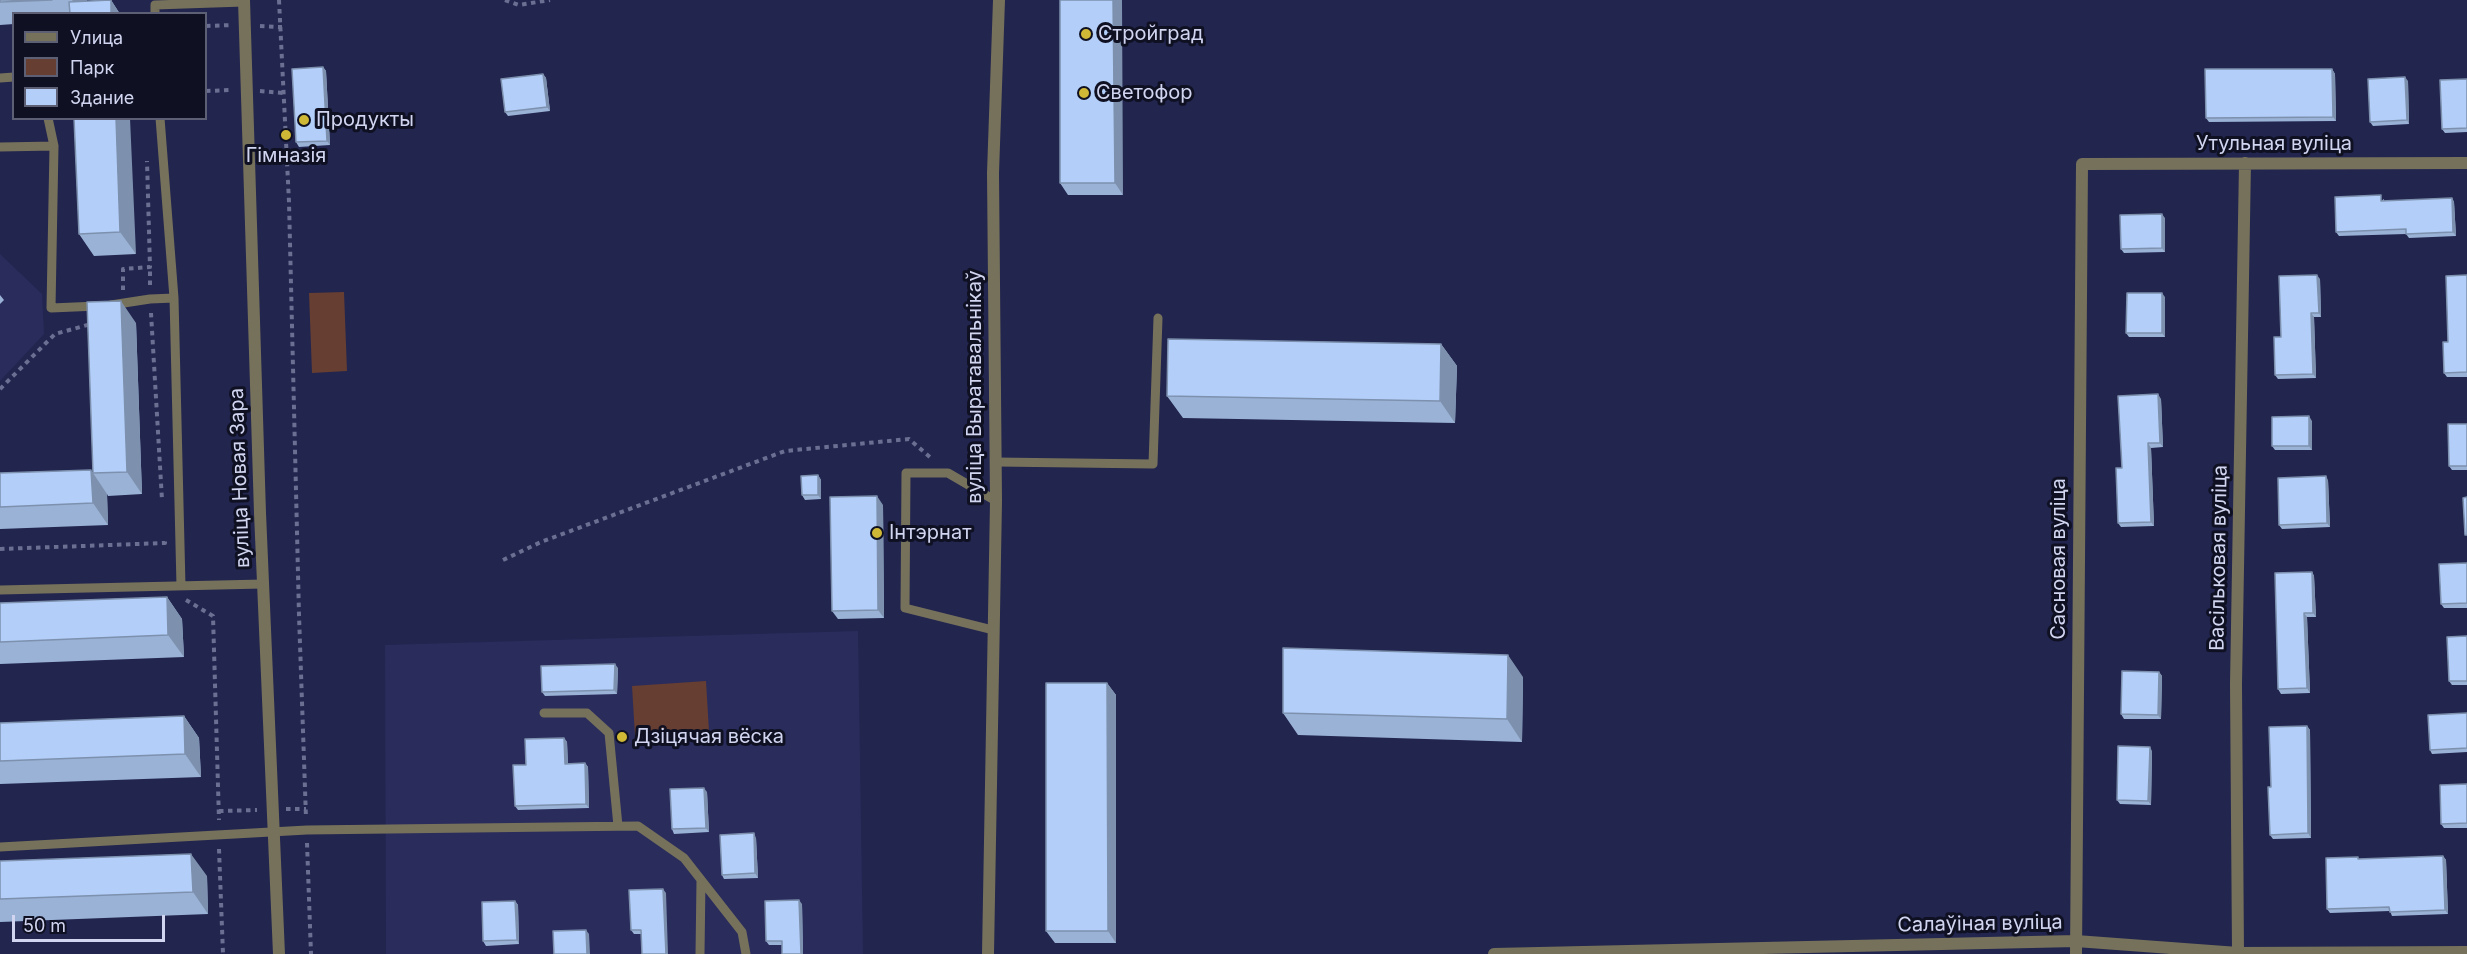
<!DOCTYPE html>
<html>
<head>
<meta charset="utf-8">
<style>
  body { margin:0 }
  #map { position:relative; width:2467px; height:954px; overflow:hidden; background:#22254e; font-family:Inter,sans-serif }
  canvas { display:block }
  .legend { position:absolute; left:12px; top:12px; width:195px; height:108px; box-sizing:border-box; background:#0f1123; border:2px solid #5d5f75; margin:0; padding:8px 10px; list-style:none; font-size:18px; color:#d1d5f0 }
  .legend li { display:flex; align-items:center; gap:12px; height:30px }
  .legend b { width:30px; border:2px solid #5d5f75 }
  .scale { position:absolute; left:12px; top:915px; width:153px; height:27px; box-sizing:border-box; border:3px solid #d1d5f0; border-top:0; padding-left:8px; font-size:18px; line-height:21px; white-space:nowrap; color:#d1d5f0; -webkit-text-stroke:4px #0f1123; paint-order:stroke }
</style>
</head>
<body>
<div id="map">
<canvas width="2467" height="954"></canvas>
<ul class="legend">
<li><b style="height:8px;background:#76715b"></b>Улица</li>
<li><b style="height:16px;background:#663e32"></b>Парк</li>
<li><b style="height:16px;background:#b3cff9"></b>Здание</li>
</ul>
<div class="scale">50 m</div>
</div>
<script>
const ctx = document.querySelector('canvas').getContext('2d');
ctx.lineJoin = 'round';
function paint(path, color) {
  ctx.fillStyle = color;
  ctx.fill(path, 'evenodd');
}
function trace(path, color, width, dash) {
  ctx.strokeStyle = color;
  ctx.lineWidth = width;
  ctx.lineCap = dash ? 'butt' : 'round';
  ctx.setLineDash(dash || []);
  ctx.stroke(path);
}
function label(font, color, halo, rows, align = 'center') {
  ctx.font = font + ' Inter,sans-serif';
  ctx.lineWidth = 6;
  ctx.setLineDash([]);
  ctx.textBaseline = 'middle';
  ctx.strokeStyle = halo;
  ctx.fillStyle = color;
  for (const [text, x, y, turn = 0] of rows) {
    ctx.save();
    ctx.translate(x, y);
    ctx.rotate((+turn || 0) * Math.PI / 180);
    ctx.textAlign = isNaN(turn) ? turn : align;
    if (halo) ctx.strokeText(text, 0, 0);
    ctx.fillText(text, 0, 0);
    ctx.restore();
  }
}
paint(new Path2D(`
  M0,254L42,294L44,334L0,381Z
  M858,631L863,954H386L385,645Z`), '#2a2c5c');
paint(new Path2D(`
  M344,292L347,371L312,373L309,293Z
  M706,681L709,731L635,736L632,686Z`), '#663e32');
trace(new Path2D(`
  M279,0L289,202L299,615L306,818
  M505,0L519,5L550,0
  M206,26L232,25
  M260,26L280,27V25
  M206,91L231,90
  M260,91L283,93
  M150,285V267
  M123,290V269L150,267L147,161
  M151,313L162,500
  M0,389L55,334L91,324
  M0,549L165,543V541
  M503,560L541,542L785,451L909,439L931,458
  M186,600L213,616L219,820
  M286,809H306
  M219,811L257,810
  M307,843L311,954
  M219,849L223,954`), '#6b6f92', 4, [4.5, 4.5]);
trace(new Path2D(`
  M155,14V5L244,2
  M0,78L14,77
  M48,118L54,146
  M160,118L174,298L181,586
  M0,147L54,146L51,308L98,306
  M111,305L150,299L174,298
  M996,462L1153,464L1158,318
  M0,590L263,584
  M993,630L905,608L906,473H948L996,501
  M544,713H587L609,733L618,826
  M0,847L307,830L638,826L684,858L742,932L746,954
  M700,954L701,880`), '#76715b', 9);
trace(new Path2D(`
  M244,0L260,513L279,954
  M2238,953L2236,684L2245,163
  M988,954L996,501L993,173L999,0
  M1494,954L2076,941L2238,953L2467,952
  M2076,954L2082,164L2467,163`), '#76715b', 12);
paint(new Path2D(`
  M0,0H87V1L111,0L120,14H14V24L0,25Z
  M1060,0L1123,195H1068L1060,183Z
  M323,67L326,71L330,145L299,147L296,142Z
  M2332,69L2335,74L2336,121L2209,122L2206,118Z
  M543,74L546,78L550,111L508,116L505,112Z
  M2467,79V132L2445,133L2442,129Z
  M2408,81L2409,124L2373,126L2370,122Z
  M74,118L136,254L94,256L79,234Z
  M2452,198L2454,202L2456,236L2409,238L2406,234L2339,236L2336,232L2384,199V201Z
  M2165,218V252L2124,253L2121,249Z
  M2467,275V377H2447L2444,373L2448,342Z
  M2320,279L2321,317H2314L2316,378L2278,379L2275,375L2281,337Z
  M0,295L4,300L0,304Z
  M2165,297V337H2129L2126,333Z
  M136,323L142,494L108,496L107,494L108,525L0,529V473L93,472Z
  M1441,344L1457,366L1455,423L1183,418L1167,396Z
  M2161,399L2163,447L2151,448L2154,526L2121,527L2118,523L2122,468Z
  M2312,421V450H2275L2272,446Z
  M2467,424V470H2452L2449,466Z
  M818,475L821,480V499L805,500L802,495Z
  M2328,480L2330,527L2282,529L2279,525Z
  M883,505L884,618L838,619L832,611Z
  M2467,563V608H2444L2441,604Z
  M2312,572L2314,576L2316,617H2307L2310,693L2281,694L2278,689Z
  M167,597L182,619L184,657L0,664V603Z
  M2467,636V685H2452L2449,681Z
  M618,668L617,694L545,696L542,692Z
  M2159,672L2162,676L2161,719H2124L2121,714Z
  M1523,677L1522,742L1298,735L1283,713Z
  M1107,683L1116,695V943H1055L1046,931Z
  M2467,713V752L2432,754L2430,750Z
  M184,716L199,738L201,777L0,784V723Z
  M2307,726L2310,730L2311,838L2273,839L2270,835L2271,787Z
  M564,738L567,742L568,764L585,763L588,767L589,808L518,810L515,806L526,765Z
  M2152,751L2151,805L2120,804L2117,800Z
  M2467,784V828H2444L2441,824Z
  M707,792L709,832L674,834L672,829Z
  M756,838L758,878L724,879L722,875Z
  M2443,856L2446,860L2448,914L2392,916L2390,911L2330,913L2327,909L2360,859Z
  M0,861L207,876L208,914L0,922Z
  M666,893L641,934H634L631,930Z
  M515,901L518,905L519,944L486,946L483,941Z
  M802,904L803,954H782V945H769L766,941Z`), '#9ab2d6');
paint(new Path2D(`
  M72,0H87V14H82Z
  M111,0L120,14H111Z
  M1113,0H1122L1123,195L1115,183Z
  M323,67L326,71L330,145L327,141Z
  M2332,69L2335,74L2336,121L2333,117Z
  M543,74L546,78L550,111L547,107Z
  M2405,77L2408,81L2409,124L2407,120Z
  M116,118H130L136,254L120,232Z
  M2452,198L2454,202L2456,236L2453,232Z
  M2162,214L2165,218V252L2162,248Z
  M2317,275L2320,279L2321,317L2319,313Z
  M2162,293L2165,297V337L2162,333Z
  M121,301L136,323L142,494L127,472Z
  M2311,313L2314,317L2316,378L2313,374Z
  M1441,344L1457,366L1455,423L1440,401Z
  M2158,394L2161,399L2163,447L2160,443Z
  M2309,416L2312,421V450L2309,446Z
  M2148,443L2151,448L2154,526L2151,522Z
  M91,470L107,494L108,525L93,503Z
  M818,475L821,480V499L818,495Z
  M2326,476L2328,480L2330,527L2327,523Z
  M877,496L883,505L884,618L878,610Z
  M2312,572L2314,576L2316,617L2313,613Z
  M167,597L182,619L184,657L168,635Z
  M2304,613L2307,617L2310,693L2307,688Z
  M1508,655L1523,677L1522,742L1507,719Z
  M615,664L618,668L617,694L614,690Z
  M2159,672L2162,676L2161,719L2158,715Z
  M1107,683L1116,695V943L1108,931Z
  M184,716L199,738L201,777L185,754Z
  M2307,726L2310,730L2311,838L2308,833Z
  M564,738L567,742L568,768L565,764Z
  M2150,747L2152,751L2151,805L2148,801Z
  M585,763L588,767L589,808L586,804Z
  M704,788L707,792L709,832L706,828Z
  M754,833L756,838L758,878L755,873Z
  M191,854L207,876L208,914L193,892Z
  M2443,856L2446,860L2448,914L2445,910Z
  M663,889L666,893L668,954H666Z
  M799,900L802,904L803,954H801Z
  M515,901L518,905L519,944L517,940Z
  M586,930L589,934L590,954H587Z`), '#7d91ae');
const building = new Path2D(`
  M0,0H52L0,2Z
  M111,0V14H70L69,2Z
  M1060,0H1113L1115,183H1060Z
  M323,67L327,141L296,142L292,69Z
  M2205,69H2332L2333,117L2206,118Z
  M543,74L547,107L505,112L501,79Z
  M2405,77L2407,120L2370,122L2368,79Z
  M2467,79V128L2442,129L2440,80Z
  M74,118H116L120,232L79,234Z
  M2381,195V201L2452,198L2453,232L2406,234V229L2336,232L2335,197Z
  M2162,214V248L2121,249L2120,215Z
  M2317,275L2319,313H2311L2313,374L2275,375L2274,337H2281L2279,276Z
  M2467,275V372L2444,373L2443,342H2448L2446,276Z
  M2127,293H2162V333H2126Z
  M121,301L127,472L93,473L87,302Z
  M1168,339L1441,344L1440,401L1167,396Z
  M2158,394L2160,443H2148L2151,522L2118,523L2116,468H2122L2118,396Z
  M2309,416V446H2272V417Z
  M2448,424H2467V466H2449Z
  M91,470L93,503L0,507V473Z
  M818,475V495H802L801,476Z
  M2326,476L2327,523L2279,525L2278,478Z
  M877,496L878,610L832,611L830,497Z
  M2467,497V535H2465L2463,498Z
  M2467,563V603L2441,604L2439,564Z
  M2312,572L2313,613H2304L2307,688L2278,689L2275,573Z
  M167,597L168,635L0,642V603Z
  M2467,636V681H2449L2447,637Z
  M1283,648L1508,655L1507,719L1283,713Z
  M615,664L614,690L542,692L541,666Z
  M2122,671L2159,672L2158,715L2121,714Z
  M1046,683H1107L1108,931H1046Z
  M2467,713V748L2430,750L2428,715Z
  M184,716L185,754L0,761V723Z
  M2307,726L2308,833L2270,835L2268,787H2271L2269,727Z
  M564,738L565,764L585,763L586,804L515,806L513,765H526L525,739Z
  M2118,746L2150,747L2148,801L2117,800Z
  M2467,784V823L2441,824L2440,785Z
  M704,788L706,828L672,829L670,789Z
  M754,833L755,873L722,875L720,835Z
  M191,854L193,892L0,899V861Z
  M2443,856L2445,910L2390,912L2389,907L2327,909L2326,858L2358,857V859Z
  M663,889L666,954H642L641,930H631L629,890Z
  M799,900L801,954H782V941H766L765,901Z
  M515,901L517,940L483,941L482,902Z
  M586,930L587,954H554L553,931Z`);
paint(building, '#b3cff9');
trace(building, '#7d91ae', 1.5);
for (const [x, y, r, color] of [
  [1086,34,6,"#d0b837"],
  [1084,93,6,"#d0b837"],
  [304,120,6,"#d0b837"],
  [286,135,6,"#d0b837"],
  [877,533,6,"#d0b837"],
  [622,737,6,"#d0b837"]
]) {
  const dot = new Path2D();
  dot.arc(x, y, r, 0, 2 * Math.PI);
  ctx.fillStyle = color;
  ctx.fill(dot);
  trace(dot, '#0f1123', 2);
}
label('20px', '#d1d5f0', '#0f1123', [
  ["Стройград",1098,34],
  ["Светофор",1096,93],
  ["Продукты",316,120],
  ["Гімназія",286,156,"center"],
  ["Інтэрнат",889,533],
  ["Дзіцячая вёска",634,737]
], 'left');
label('20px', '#d1d5f0', '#0f1123', [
  ["Утульная вуліца",2274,144],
  ["вуліца Выратавальнікаў",975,387,-90],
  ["вуліца Новая Зара",240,478,-92],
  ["Васільковая вуліца",2219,558,-89],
  ["Сасновая вуліца",2059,559,-90],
  ["Салаўіная вуліца",1980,924,-1]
]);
</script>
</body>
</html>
